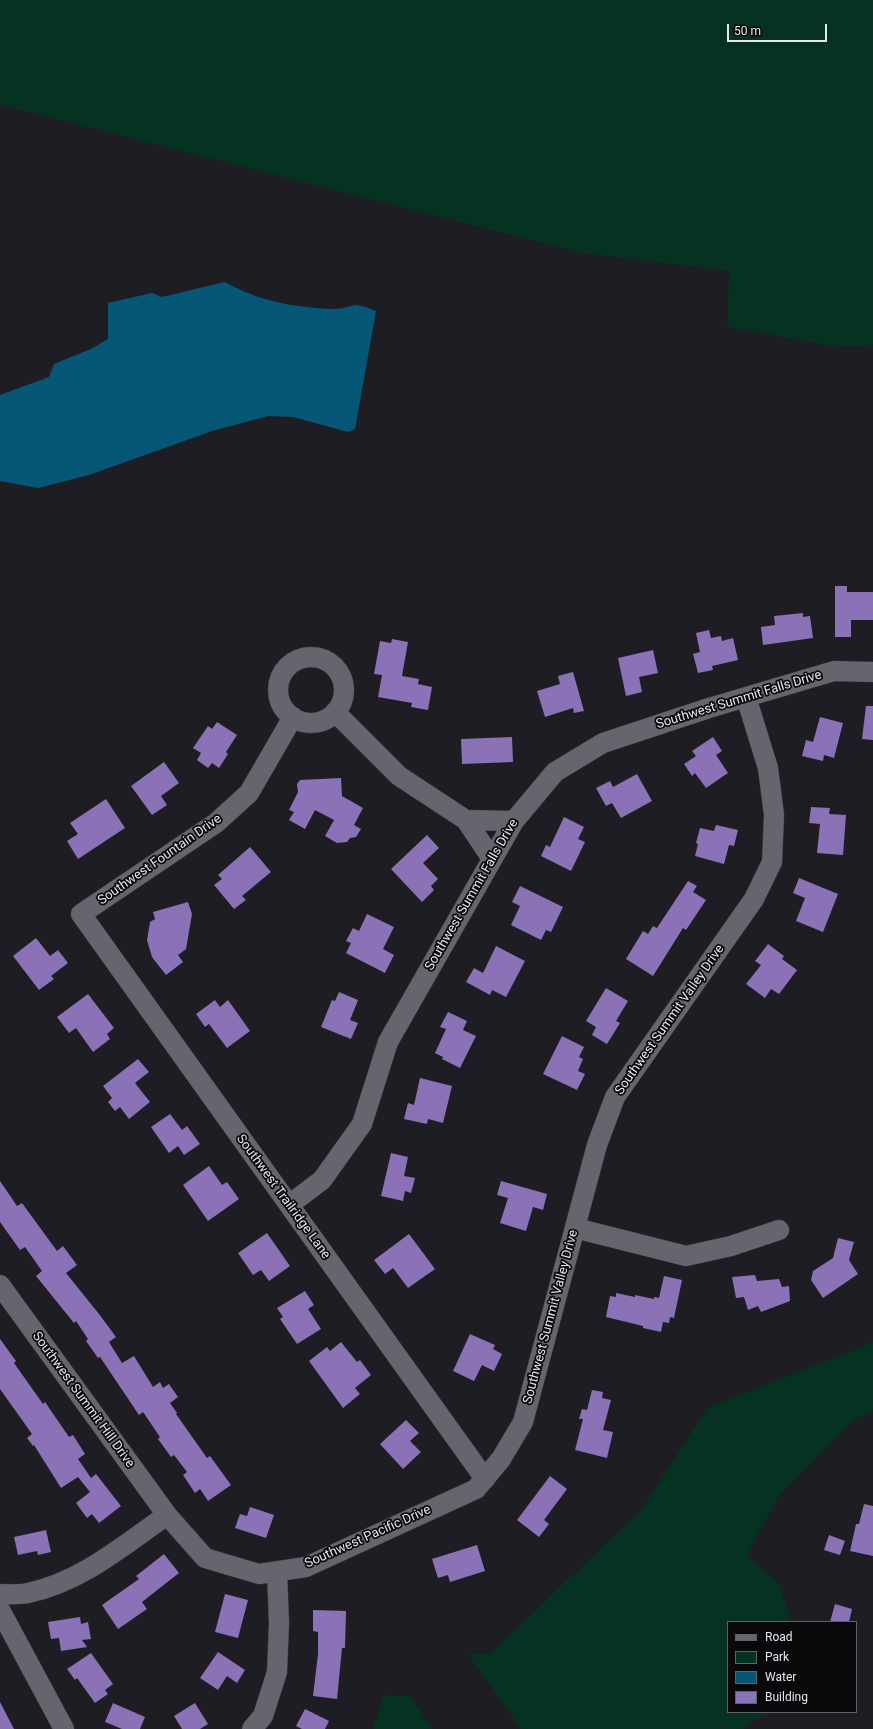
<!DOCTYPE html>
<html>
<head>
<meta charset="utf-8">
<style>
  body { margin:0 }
  #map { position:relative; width:873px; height:1729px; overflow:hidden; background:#1f1d24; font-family:Roboto,sans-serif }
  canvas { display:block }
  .legend { position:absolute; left:727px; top:1621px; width:130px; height:92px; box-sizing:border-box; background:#09080b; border:1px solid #626165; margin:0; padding:5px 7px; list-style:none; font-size:12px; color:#e7e6eb }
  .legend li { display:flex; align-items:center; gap:8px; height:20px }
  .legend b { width:20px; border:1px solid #626165 }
  .scale { position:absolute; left:727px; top:24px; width:100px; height:18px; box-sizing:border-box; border:2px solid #e7e6eb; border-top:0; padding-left:5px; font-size:12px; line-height:14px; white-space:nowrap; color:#e7e6eb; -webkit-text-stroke:3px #09080b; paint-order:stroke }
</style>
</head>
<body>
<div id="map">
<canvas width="873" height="1729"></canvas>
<ul class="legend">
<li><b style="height:5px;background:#67646d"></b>Road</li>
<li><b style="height:11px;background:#063222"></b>Park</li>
<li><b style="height:11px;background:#065776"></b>Water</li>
<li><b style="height:11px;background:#8b71b6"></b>Building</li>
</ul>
<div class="scale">50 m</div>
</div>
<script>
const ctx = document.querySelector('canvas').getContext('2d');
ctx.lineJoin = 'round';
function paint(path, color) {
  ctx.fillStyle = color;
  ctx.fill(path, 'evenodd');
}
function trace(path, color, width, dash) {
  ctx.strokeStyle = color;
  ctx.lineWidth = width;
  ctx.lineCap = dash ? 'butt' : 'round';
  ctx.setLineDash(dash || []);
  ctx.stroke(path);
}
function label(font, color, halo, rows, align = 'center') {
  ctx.font = font + ' Roboto,sans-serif';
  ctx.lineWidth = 3.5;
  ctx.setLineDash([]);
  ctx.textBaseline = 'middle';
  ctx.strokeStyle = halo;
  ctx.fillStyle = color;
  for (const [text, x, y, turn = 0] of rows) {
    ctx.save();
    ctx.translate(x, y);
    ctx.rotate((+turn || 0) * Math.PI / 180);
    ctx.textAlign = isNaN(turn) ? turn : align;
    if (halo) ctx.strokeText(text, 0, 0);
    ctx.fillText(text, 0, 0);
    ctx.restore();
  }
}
paint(new Path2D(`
  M0,0H873V345L837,347L727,327L729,271L582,253L0,105Z
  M873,1340V1411L853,1420L779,1496L747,1555L779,1584L791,1622H728V1712H771L752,1721L743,1729H521L468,1654H490L642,1509L707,1408L862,1347Z
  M384,1695L410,1696L432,1729H373Z`), '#063222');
paint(new Path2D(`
  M225,282C258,301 296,308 335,309C342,309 349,306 356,305C362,305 370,309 376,311L355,429L348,432L293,417L268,416L212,431L89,475L38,488L0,481V395L49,377L54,364L91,349L108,339V303L152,293L162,297Z`), '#065776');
paint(new Path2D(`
  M835,586H847V592H873V620H851V637H835Z
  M803,613V617L810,616L813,638L763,645L761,627L775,625L774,616Z
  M709,630L711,638L721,636L722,641L733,638L738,660L712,666L713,670L698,673L693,654L700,652L696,633Z
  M392,639L408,642L402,676L419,679L418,684L432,687L428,710L411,707L412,703L378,697L382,675L374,674L380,641L391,643Z
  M653,650L658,673L639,677L642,692L626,696L618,658Z
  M573,672L584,711L574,713L573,708L545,717L537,691L560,684L558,676Z
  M866,706H873V740L862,739Z
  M820,717L843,723L834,758L824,755L823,761L802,756L806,740L813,742Z
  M217,722L237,735L226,752L228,754L219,768L212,763L208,768L197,760L201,753L193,748L208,726L212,729Z
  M512,737L513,762L462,764L461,739Z
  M713,737L722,751L716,755L728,773L706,788L695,773L692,776L684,764L696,756L692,751Z
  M164,762L179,783L161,796L167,805L152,815L131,786Z
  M637,774L652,801L621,818L612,803L606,806L596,788L610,781L613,787Z
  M341,778L342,796L363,808L354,825L361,829L356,837L350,838L347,842L337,843L325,836L334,820L315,810L305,829L289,820L294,812L289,810L298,792L297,784L300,780Z
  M106,799L125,828L78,859L67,841L78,834L70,823Z
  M811,807L830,808L829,814L846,815L843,855L817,853L820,824L809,823Z
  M564,817L584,827L578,839L585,842L571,871L541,856L546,845L550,847Z
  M716,825L738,830L734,846L729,845L724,864L695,856L698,844L696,843L700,828L714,831Z
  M427,835L439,848L423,863L438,879L431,886L434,890L422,902L391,869Z
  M250,847L271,872L242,896L246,900L234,909L214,885L222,879L218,875Z
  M799,878L838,894L823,932L796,921L805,898L793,893Z
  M688,881L697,886L693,892L706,900L686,930L683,928L653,976L626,959L643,931L648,934L653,926L657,928Z
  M520,886L563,907L551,932L546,930L541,940L511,925L520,906L512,902Z
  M188,902L192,914L186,949L178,955L183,962L166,975L152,957L147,940L150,922L155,919L153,912Z
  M367,914L394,927L383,949L394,955L385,973L346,953L351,943L346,941L353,928L359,931Z
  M36,938L50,956L58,950L68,963L51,976L54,979L39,990L13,956Z
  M768,944L784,956L782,959L797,970L779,994L771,989L765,998L746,984L761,965L755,961Z
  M496,946L525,961L506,997L492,990L490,995L466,982L474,968L483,973Z
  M606,988L628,1001L616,1021L620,1023L607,1044L592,1035L596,1027L586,1021Z
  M339,992L358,1000L350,1020L358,1023L351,1039L321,1027L332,1000L335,1001Z
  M88,994L114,1028L107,1034L110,1039L93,1052L76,1028L69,1033L57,1017Z
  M215,1000L220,1007L228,1000L250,1031L227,1048L209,1024L205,1027L196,1014Z
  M448,1012L467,1021L463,1030L476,1036L460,1068L442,1059L443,1057L435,1053L446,1029L440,1027Z
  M562,1036L584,1047L579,1057L583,1059L578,1071L585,1074L577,1090L543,1074Z
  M138,1059L149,1072L135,1083L150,1102L129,1119L120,1107L115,1111L108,1102L112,1098L103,1086Z
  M420,1078L452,1086L443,1123L428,1119L427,1124L404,1119L408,1103L414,1105Z
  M170,1114L182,1130L187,1126L200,1144L184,1155L178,1146L169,1153L151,1127Z
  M391,1153L408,1157L404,1176L415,1178L411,1193L405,1191L403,1201L381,1196Z
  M209,1166L222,1185L227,1182L239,1199L208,1221L183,1185Z
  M0,1181L17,1206L22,1203L57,1251L63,1246L77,1265L66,1273L99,1314L116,1337L109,1342L122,1363L134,1356L153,1387L160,1382L163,1388L169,1384L178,1397L170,1403L177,1413L176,1414L207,1458L210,1456L231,1485L208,1501L200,1489L195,1493L183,1475L187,1472L174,1455L171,1457L158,1439L160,1437L143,1412L139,1415L100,1357L98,1358L86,1341L88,1339L76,1321L74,1323L36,1276L42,1271L25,1247L20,1250L0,1222Z
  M501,1181L547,1194L543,1210L533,1207L526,1231L500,1223L508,1198L497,1195Z
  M267,1233L290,1266L269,1281L261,1270L253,1275L238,1253Z
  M409,1234L435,1269L408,1288L393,1268L385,1274L374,1260Z
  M838,1238L854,1242L849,1260L858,1274L823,1298L811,1280L813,1271L833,1258Z
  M755,1275L757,1281L779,1279L782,1287L789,1286L790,1301L761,1312L758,1306L748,1310L744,1297L736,1298L732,1277Z
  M664,1276L682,1280L674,1318L670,1317L669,1323L663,1322L661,1332L643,1328V1326L606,1317L610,1296L616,1297V1293L635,1297V1295L654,1299V1297L659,1298Z
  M305,1291L314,1305L308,1309L321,1329L297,1344L280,1319L283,1317L277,1308Z
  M470,1334L495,1345L493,1349L502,1354L494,1371L482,1365L474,1381L453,1371Z
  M0,1339L16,1361L14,1363L43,1404L45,1402L69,1437L73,1435L85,1454L78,1459L91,1478L96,1474L121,1506L99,1523L92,1514L87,1518L76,1503L90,1492L78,1477L61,1488L34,1445L33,1446L27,1438L32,1434L0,1389Z
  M341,1342L357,1362L360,1360L371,1375L355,1388L360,1394L343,1408L309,1361L327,1347L330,1351Z
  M592,1390L603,1392L602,1398L611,1400L603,1430L613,1432L607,1458L575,1450L583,1419H579L582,1409L587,1410Z
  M406,1420L419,1433L410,1441L421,1452L403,1469L380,1444Z
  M550,1476L567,1489L544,1520L549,1524L539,1537L517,1520Z
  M864,1504L873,1506V1556L850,1551L856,1524H859Z
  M250,1507L274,1515L266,1538L235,1528L240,1514L247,1516Z
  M46,1530L51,1552L38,1555L37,1551L18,1555L14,1537Z
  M829,1535L845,1541L840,1555L824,1550Z
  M477,1545L485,1571L450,1582L448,1575L438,1578L432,1559Z
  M164,1554L179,1573L142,1602L147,1609L118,1629L102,1605L139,1579L136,1576Z
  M225,1594L248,1600L238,1638L215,1632Z
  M835,1604L852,1609L849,1622H830Z
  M313,1610L346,1611L345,1648H342L337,1699L313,1696L318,1654V1632L313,1631Z
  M80,1617L81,1624L88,1622L91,1639L82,1640L87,1647L61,1651L59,1638L51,1639L48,1622Z
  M218,1652L245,1670L237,1683L227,1676L218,1690L200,1678Z
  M91,1653L113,1684L105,1690L108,1694L95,1703L77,1678L75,1680L67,1669Z
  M0,1702L14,1729H0Z
  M113,1703L145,1717L140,1729H122L105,1722Z
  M195,1703L208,1724L200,1729H182L174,1716Z
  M305,1709L329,1721L325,1729H302L296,1726Z`), '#8b71b6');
const minor = new Path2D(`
  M278 690a33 33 0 1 1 66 0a33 33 0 1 1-66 0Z
  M335,712L399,776L466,820L492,859
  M293,717L249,793L216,823L81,914L485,1479
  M466,820L514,821
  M289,1205L322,1180L362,1124L388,1042L514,821L555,772L603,743L709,708L834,671L873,672
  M575,1228L686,1256L731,1246L779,1230
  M0,1285L167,1515L205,1558L259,1574L306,1567L476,1489L501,1459L523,1422L597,1145L615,1097L754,899L772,862L774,815L768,768L746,697
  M0,1594C9,1594 19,1595 28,1593C81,1582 124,1545 167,1515
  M0,1610L64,1729
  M252,1729L263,1716L277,1672L279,1623L277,1571`);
trace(minor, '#3a383e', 21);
trace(minor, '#67646d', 20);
label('13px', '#e7e6eb', '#09080b', [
  ["Southwest Summit Falls Drive",739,700,-17],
  ["Southwest Fountain Drive",160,860,-35],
  ["Southwest Summit Falls Drive",472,895,-60],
  ["Southwest Summit Valley Drive",670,1020,-55],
  ["Southwest Trailridge Lane",283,1197,54],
  ["Southwest Summit Valley Drive",551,1317,-75],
  ["Southwest Summit Hill Drive",83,1400,54],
  ["Southwest Pacific Drive",368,1537,-24]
]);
</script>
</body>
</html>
